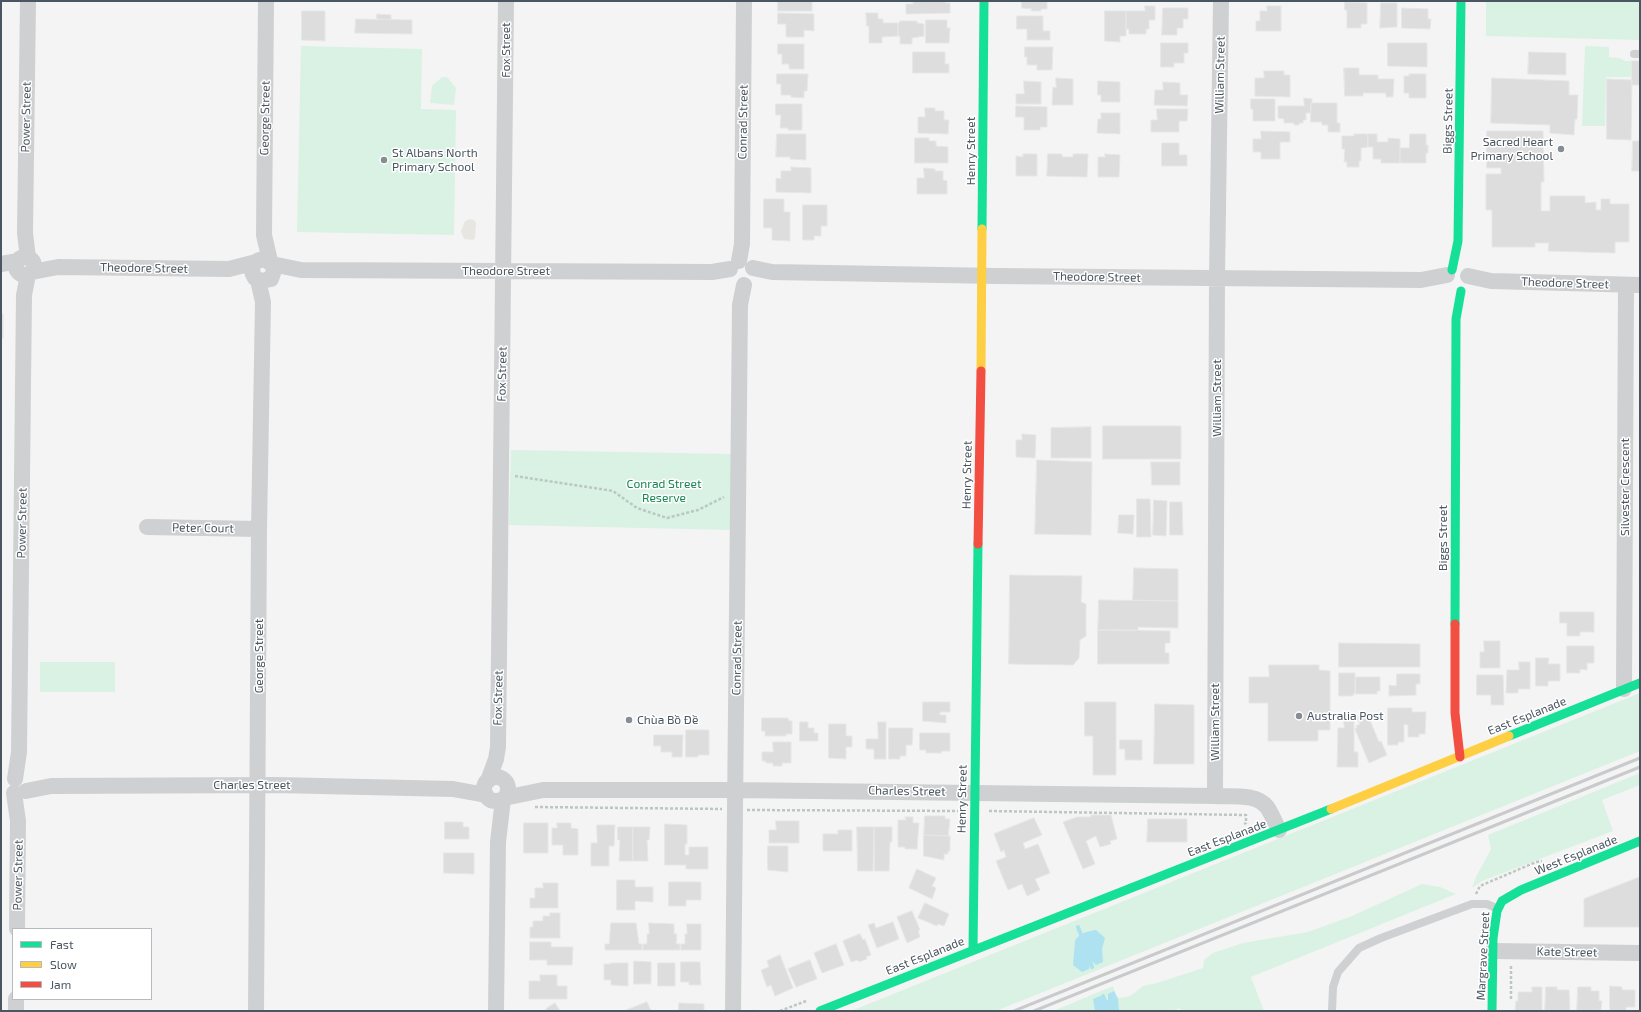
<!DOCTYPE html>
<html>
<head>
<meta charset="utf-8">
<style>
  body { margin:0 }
  #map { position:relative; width:1641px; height:1012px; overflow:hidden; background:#f4f4f4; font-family:"Exo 2",sans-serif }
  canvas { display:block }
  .frame { position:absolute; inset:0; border:2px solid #4a5661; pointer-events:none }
  .legend { position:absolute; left:12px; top:928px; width:140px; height:72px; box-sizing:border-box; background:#fff; border:1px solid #b7bbc0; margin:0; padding:5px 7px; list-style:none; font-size:12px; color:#4a5661 }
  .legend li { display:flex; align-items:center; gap:8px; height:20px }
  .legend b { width:20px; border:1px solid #b7bbc0 }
</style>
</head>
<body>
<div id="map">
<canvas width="1641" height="1012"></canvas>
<div class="frame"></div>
<ul class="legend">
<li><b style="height:5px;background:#16e098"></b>Fast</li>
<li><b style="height:5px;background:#ffcf43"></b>Slow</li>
<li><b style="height:5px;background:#f24e42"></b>Jam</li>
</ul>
</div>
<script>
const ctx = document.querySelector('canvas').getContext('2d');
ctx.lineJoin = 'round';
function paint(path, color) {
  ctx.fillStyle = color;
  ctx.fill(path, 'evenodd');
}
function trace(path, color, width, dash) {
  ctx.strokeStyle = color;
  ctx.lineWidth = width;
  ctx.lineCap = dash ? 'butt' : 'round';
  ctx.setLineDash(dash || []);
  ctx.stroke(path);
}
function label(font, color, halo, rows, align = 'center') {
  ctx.font = font + ' "Exo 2",sans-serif';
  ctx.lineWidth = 3;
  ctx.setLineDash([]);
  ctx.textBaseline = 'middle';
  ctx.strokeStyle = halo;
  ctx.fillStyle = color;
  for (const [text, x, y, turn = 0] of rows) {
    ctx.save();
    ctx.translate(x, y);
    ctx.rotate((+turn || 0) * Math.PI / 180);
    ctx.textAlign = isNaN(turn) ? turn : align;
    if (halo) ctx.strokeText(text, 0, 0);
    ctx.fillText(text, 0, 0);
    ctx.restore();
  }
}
paint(new Path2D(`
  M1486,1H1640V40L1486,36Z
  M301,46L422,49L421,109L456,110L454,235L297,232Z
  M1585,46L1609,47V57L1619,58L1626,61H1632L1631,77H1606L1605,126H1582Z
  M442,77H447L456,88L454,105L430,103L432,86Z
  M511,450L733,454L731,530L509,525Z
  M40,662H115V692H40Z
  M1640,693V751L996,1011H851Z
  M1640,773V785L1602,800L1613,831L1482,881L1472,888L1476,877L1491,849L1488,835Z
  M1422,884L1440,887L1456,894L1251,977L1264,1011H1181L1180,1008L1172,1011H1053L1113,986L1117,997L1120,998L1130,996L1143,986L1157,983L1203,968L1204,960L1213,953L1243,943L1308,932L1352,916Z`), '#d9f2e3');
paint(new Path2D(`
  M470,219L474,220L476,223L475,238L473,240L464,239L461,231L465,221Z`), '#e7e6e1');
paint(new Path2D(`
  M1096,930L1105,938L1102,949L1103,962L1096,965L1092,961L1090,962L1089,969L1082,972L1073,965L1075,941C1078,934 1088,931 1096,930Z
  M1114,991L1118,999L1119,1011H1095L1093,999L1100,996L1106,1001L1108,1000V994Z`), '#aee2f0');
trace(new Path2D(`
  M1078,927L1083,940
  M1089,958L1092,967
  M1103,996L1109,1011`), '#aee2f0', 4);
const building = new Path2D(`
  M778,1H812V11H778Z
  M913,1H945V3H950V13L906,14V4H913Z
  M1022,1H1047V9H1041V11H1031L1032,9L1022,8Z
  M1345,2L1367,3V24H1361V28H1347V10H1345Z
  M1381,3H1397V27L1380,28Z
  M1145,6H1155V20H1149V29H1146V34H1129V29H1126V11H1145Z
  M1267,6H1281V31H1256V21H1260V11H1267Z
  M1163,8H1188V19H1183V28H1177V35H1162Z
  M1402,8L1428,9V19H1431L1430,29L1402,28Z
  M302,11H325V41L302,40Z
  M1105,11H1126V36H1120V42L1105,41Z
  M778,13L814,14V31L804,30V37H786V24H778Z
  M866,13H878V19H883V23H898V36L882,37V43H869V26H867Z
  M377,14L391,15V20L377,19Z
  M1017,16H1043V31H1050V40H1027V29H1017Z
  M356,19L412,20V34L355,33Z
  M926,20H947V28H950L949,43H926Z
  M900,21H917V23L924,24V36L912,38V44H900V36H898V23H899Z
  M1161,43H1188V53H1184V63H1174V67H1161Z
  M1388,43H1427V67L1388,66Z
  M778,44H804V69H789V64H782V54H778Z
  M1025,47H1053L1052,70H1037V65H1027V57H1025Z
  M913,52H945V64H949V73H913Z
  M1529,52L1566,53V75L1528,74Z
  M1632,61H1640V85H1632Z
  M1344,68H1359V75H1378V79H1394L1393,97H1386V93H1363V96H1345Z
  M1264,71H1284V75H1290V97L1255,96V78H1264Z
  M777,74H808L807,91H804V98L791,97V95H781V84H777Z
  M1409,74H1426V98H1409V93H1404V76H1409Z
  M1056,78L1073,79V105H1052L1053,87L1056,88Z
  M1492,78L1569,81V95H1578L1577,119H1575L1574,135L1550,133V125L1491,123Z
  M1607,79L1632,80L1631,140L1607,139Z
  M1024,81L1041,82V104H1016V94H1024Z
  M1098,81L1120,82V102H1101V95H1098Z
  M1163,82L1180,83V95H1188L1187,106L1154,105L1155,90H1163Z
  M1304,98L1312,99V103H1311V113H1306V120H1303V123H1299V125H1294V123H1284V119L1278,118V106H1304Z
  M1251,99H1275V121H1253V109H1251Z
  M1311,103H1337V123H1340V132H1328V125H1322V122H1311Z
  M776,104H802V130H788V128H780L781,115H776Z
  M1016,106L1047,107V127H1040V130H1024V117H1016Z
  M925,108H935V111H944V120H949L948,134L918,133V117H925Z
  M1157,109H1188L1187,121H1179V132H1151V120H1157Z
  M1101,113H1120V134L1097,133L1098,119H1101Z
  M1261,131L1290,132V142H1280V159H1261V152H1253V139H1261Z
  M1487,131H1543L1544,182H1541V211H1550V196H1585V203L1596,202V210H1601V199H1610V204H1629V242H1615V253L1548,251L1549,243H1535V247H1492V210H1486V174H1501V168H1487Z
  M777,134H806V160L790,159V157H776Z
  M1354,134H1368V147L1361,148V161H1359V167H1347V162H1344L1345,149H1342V136H1354Z
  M1368,134H1377V142H1388V138L1400,139V163H1381V159H1373V147H1368Z
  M1410,134H1426V145H1428V153H1426V163H1400V148H1409Z
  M915,138H929V141H936V146L948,147V163H915Z
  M1633,141H1640V171H1632Z
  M1162,143H1179V155H1187V166H1162Z
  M1023,154H1037V176H1016V156L1023,157Z
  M1048,154H1062V157H1073V154H1088L1087,177L1047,176Z
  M1105,154L1120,155L1119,177H1098V157H1105Z
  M791,167L811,168V193L776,192V178L781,179V171H791Z
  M924,168L935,169V171H943V180L947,181V194H917V178H924Z
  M764,199H784V212H790V241L772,240V228H764Z
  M803,205H827V226H821V236H814V240H803Z
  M1,314H3V338H1Z
  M1103,426H1181V459H1103Z
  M1091,427V458H1051V428Z
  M1022,434L1036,435L1035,458L1016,457V440H1022Z
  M1037,460L1092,462L1091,535L1035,534Z
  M1151,462H1180V485H1152Z
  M1137,499H1150L1151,537H1137Z
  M1154,500L1167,501L1166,536L1153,535Z
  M1170,502H1182L1183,535H1170Z
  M1119,515H1134L1133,534L1118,533Z
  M1134,568L1178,569V601L1133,600Z
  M1010,575L1082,576L1081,602L1086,604V636L1080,640L1079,658L1073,665L1009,664Z
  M1099,600L1178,601V628L1138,627V630H1098Z
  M1560,612H1594V632H1580V636H1567V623H1560Z
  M1098,630L1170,631V643H1165V653H1169V664H1098Z
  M1484,641H1500V668H1480V652H1484Z
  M1339,643L1420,644V667H1339Z
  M1567,646H1594V663H1587V670L1580,669V673H1567Z
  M1536,658H1549L1548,664H1560V681H1548V686H1536Z
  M1519,662H1530V689H1518V693H1506L1507,670H1519Z
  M1269,665H1319V670L1330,671V730H1318V741H1268V703H1249V677H1269Z
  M1339,673H1355V694H1353V696H1339Z
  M1397,674H1420V684H1416V695L1389,696V685L1396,686Z
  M1477,675H1503L1504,705H1491V695H1477Z
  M1356,677H1380V691H1377V694H1356Z
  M923,702H950V712H940V715H946V723L923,721Z
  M1085,702H1116V775H1093V736H1085Z
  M1155,704L1194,705V764H1154Z
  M1388,708H1412V712H1426L1425,734H1419V737H1408V725L1404,724V742H1398V745H1388Z
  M1367,713L1379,742L1381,741L1387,755L1369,763L1355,729L1357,728L1356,726L1360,724L1357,718Z
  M762,718H788L789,721H792V734H786V736H765V731H762Z
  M1344,721H1354V752H1358V767H1337L1338,728H1344Z
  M800,722H808V728H814V733H818V741H800Z
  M878,722H886V759H874V749H866V739H878Z
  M829,724H846V736H852V747H846V759L829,758Z
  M889,728H913L912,745H906V756H900V759H889Z
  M686,730H709V755H698V757H686Z
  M920,733H950V751H942L941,753H926V750H920Z
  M654,735H683L682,757H672V752H661V746H654Z
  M1120,740H1142V760H1125V749H1120Z
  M773,742H791V763H782V766H773V763H766V761H762V752H773Z
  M1091,815H1111L1117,839L1110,841L1111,844L1100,847L1096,836L1086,841L1095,864L1083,869L1063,822L1077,817H1091Z
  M925,816H945V819H950L948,836L924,835Z
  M905,817H913V823H919L917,849H905V847H898V820H906Z
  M1034,818L1042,835L1023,843L1025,849L1038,844L1050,873L1035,879L1040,890L1027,896L1022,884L1008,890L996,861L1006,857L1004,850L1001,852L994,834Z
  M1148,819H1187V842H1147Z
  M776,821H799V843H769V830H776Z
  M445,822H463V827H469V839H445Z
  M524,823H548V853H524Z
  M557,823H571V828L578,829V855H563V845H552V828H557Z
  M665,824L687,825V844H685V855H689V847H708V869H686V865H665Z
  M597,825H615L614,846H609V866H591V843H597Z
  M618,827H633V861H619L620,840H618Z
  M633,827H650L649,840H647L648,861H633Z
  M857,827H874L873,871H858Z
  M874,827H892V842H890L889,871H875Z
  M838,830H852V851H823V834H838Z
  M924,835L950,836V851H948V854H944V860L924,856Z
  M768,846H788V872L768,870Z
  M444,853H474V874L444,873Z
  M917,869L936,878L932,886L936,888L932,899L909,888Z
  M1640,877V927H1584V899Z
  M617,880H635V887H653V902L635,901V910H617Z
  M669,882H701V900H686V906H669Z
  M543,883H558V908H530V898H535V888H543Z
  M925,903L949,914L944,926L938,924L937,926L918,918Z
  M912,911L920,930L918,931L920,937L907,943L897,917Z
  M550,913H560V938H530V927H533V921H543V916H550Z
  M893,922L899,939L877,948L868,925L874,923L876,928Z
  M611,923H636L639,944H642V950H605V944H609Z
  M649,923L674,924V934H677L676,944H680V950H643V944H647V934H649Z
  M687,924H701V950H681V944H685V934H687Z
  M860,934L863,940L865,939L871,955L866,957L867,959L859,962L858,960L851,962L843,941Z
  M530,942H551V947H573L572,965H547V960H530Z
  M836,944L844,965L822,973L814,953Z
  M780,955L793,988L775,996L771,985L767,987L761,970L769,967L767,961Z
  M810,960L817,979L796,987L788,969Z
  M634,961L651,962V984H634Z
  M681,962H700L701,985H689V982H681Z
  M611,963H628V986L611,985V980H604V964H611Z
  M658,963H675V986H658Z
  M540,975H557V986H567V999H529V981H540Z
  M1610,986L1622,987V990H1635V1007H1626V1011H1610Z
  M1532,987H1542V1011H1515L1516,1001H1518V992H1532Z
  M1546,987H1557V990H1569L1570,1011H1545Z
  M1578,987H1591V991H1599V1001H1602L1601,1010L1577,1011Z
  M647,1002L651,1011H624Z
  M555,1003L560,1011H547L546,1009Z
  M679,1003L704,1004V1011H679Z`);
paint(building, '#ddddde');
trace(building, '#e5e6e7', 1);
trace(new Path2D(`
  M515,476L613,491L637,508L667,518L698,510L724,497
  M535,807L722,809
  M747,810L958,811
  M989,811L1246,815V823L1244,824
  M1476,894L1480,886L1536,862L1542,861
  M1511,999V966
  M753,1011H754
  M780,1011L806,1001`), '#bcc7c4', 2.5, [3, 2]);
trace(new Path2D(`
  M1634,54H1640
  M1332,1011L1333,987L1338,972L1359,948L1381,938L1472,904H1487L1496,908`), '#ced0d2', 8);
trace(new Path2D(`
  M28,1L25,233L28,258
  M266,1L264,235L270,261
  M16 266a9 9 0 1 1 18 0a9 9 0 1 1-18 0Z
  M739,261L742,244L744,1
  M1,264L18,261
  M272,264L274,270L271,279L261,281L255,278C249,269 253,260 264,259L272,264L301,270L712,272L730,269
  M753,268L772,272L997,276L1421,280L1447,275
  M32,272L58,267L229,269L256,262
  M1468,276L1491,281L1640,285
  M147,527L259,529
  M1624,689L1626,285
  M484 789a12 12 0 1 1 24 0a12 12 0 1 1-24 0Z
  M15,779L19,752L24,295L28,275
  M488,781L496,759L498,747L506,1
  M26,791L51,786L276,785L453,789L486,795
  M14,793L18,821L17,929
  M1215,796L1217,278L1221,1
  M504,798L543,790H735L1215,796C1231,797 1256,793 1267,807C1272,814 1275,823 1279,830
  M1493,951L1640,953
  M16,1011V999
  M256,1011L259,529L263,302L258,280
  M496,1011L498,842L503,799
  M733,1011L740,305L744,285`), '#ced0d2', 16);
trace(new Path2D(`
  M982,229L984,1
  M1452,270L1458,241L1461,1
  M1455,624L1456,319L1461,291
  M1509,736L1640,683
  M973,950L978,544
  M820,1011L1331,809
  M1492,1011L1493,938L1497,911L1502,901L1521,890L1640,841`), '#16e098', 9);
trace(new Path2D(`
  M981,371L982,229
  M1331,809L1509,736`), '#ffcf43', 9);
trace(new Path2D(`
  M978,544L981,371
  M1455,624V713L1460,757`), '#f24e42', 9);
trace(new Path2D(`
  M1014,1011L1640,758
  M1034,1011L1640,767`), '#c9cacc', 3);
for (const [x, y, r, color] of [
  [1561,149,4,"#868d94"],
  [384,160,4,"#868d94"],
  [1299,716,4,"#868d94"],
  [629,720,4,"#868d94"]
]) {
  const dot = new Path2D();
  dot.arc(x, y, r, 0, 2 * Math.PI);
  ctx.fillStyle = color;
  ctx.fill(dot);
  trace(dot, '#fff', 1.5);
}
label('12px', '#4a5661', '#fff', [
  ["Fox Street",506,50,-90],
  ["William Street",1220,75,-89],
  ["Power Street",26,117,-89],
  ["George Street",265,118,-89],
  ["Biggs Street",1448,121,-89],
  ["Conrad Street",743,122,-89],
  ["Henry Street",971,151,-90],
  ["Theodore Street",144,268,1],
  ["Theodore Street",506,271],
  ["Theodore Street",1097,277,1],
  ["Theodore Street",1565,283,2],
  ["Fox Street",502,374,-89],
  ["William Street",1217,398,-90],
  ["Henry Street",967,475,-89],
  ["Silvester Crescent",1625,487,-90],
  ["Power Street",22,523,-89],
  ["Peter Court",203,528,1],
  ["Biggs Street",1443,538,-90],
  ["George Street",259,656,-90],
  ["Conrad Street",737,658,-89],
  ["Fox Street",498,698,-89],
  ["East Esplanade",1527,716,-22],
  ["William Street",1215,722,-90],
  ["Charles Street",252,785],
  ["Charles Street",907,791,1],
  ["Henry Street",962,799,-89],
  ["East Esplanade",1227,838,-21],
  ["West Esplanade",1576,855,-22],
  ["Power Street",18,875,-89],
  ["Kate Street",1567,952,1],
  ["East Esplanade",925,956,-22],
  ["Margrave Street",1483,956,-87]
]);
label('12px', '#4a5661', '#fff', [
  ["Sacred Heart",1553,142,"right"],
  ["Primary School",1553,156,"right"],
  ["St Albans North",392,153],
  ["Primary School",392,167],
  ["Australia Post",1307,716],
  ["Chùa Bồ Đề",637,720]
], 'left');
label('12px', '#17864f', '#fff', [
  ["Conrad Street",664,484],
  ["Reserve",664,498]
]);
</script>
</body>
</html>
